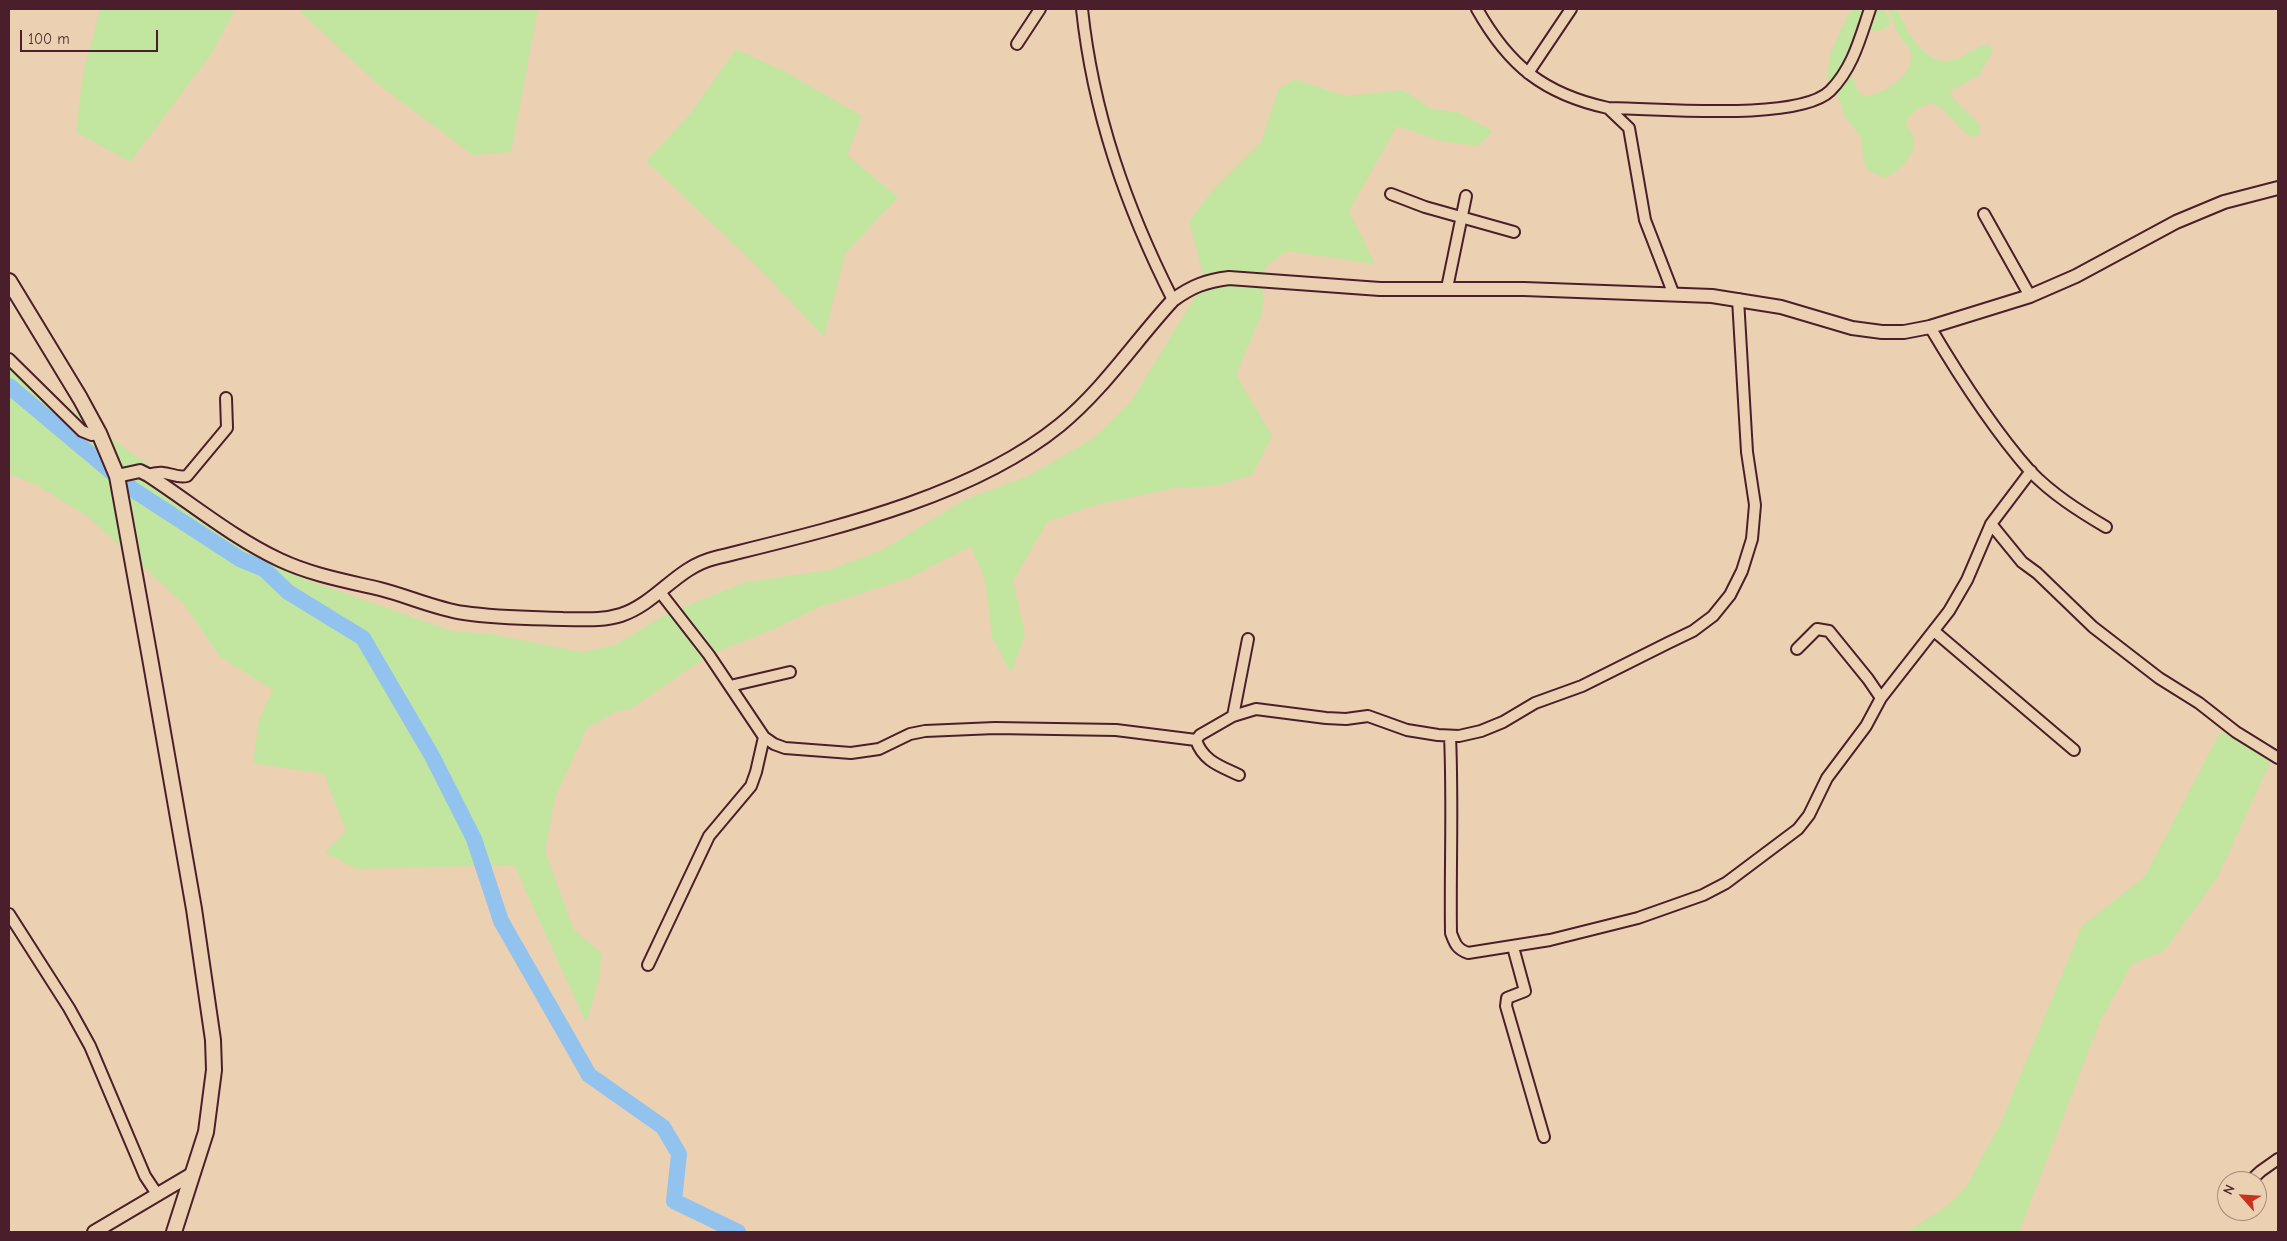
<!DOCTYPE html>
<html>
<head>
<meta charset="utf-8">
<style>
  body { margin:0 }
  #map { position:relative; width:2287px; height:1241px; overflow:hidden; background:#ebd1b2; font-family:"Comic Neue",sans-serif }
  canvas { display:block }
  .frame { position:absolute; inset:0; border:10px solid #4a1f2b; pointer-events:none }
  .north { position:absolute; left:2217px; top:1171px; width:50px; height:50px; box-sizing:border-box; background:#ebd1b2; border:1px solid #ab8a7c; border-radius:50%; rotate:296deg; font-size:14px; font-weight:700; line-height:20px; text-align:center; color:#4a1f2b }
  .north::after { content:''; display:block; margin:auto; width:18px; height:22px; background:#c8321e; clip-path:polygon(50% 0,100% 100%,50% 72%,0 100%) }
  .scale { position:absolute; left:20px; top:30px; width:138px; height:22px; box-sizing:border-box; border:2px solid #4a1f2b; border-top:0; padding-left:6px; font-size:15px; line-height:18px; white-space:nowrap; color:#4a1f2b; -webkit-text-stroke:4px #ebd1b2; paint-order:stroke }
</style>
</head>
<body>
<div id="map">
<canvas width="2287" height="1241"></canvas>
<div class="frame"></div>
<div class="north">N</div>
<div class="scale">100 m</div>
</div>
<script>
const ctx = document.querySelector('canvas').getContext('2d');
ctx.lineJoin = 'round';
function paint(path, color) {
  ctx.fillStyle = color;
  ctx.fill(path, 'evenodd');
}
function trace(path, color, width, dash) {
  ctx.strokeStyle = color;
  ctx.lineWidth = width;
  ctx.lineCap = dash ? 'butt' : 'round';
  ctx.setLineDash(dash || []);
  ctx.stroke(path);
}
paint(new Path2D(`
  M100,9H235L212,53L130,162L76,132L83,74Z
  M298,9H538L511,152L473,155L375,82Z
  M1854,9H1883L1889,16V25L1881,31L1863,30L1852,43V76L1858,92L1865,96C1883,94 1913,76 1911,55C1910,46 1903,42 1899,35C1894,27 1892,17 1889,9H1896C1908,30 1925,70 1956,59C1968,55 1976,46 1988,44L1993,51L1979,75L1949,92L1954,99L1980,125V134L1972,137C1953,128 1942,92 1919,108C1913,112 1910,115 1906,122C1908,128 1911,132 1913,137C1919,153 1898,172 1885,178L1868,171L1864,162L1860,135L1844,116L1840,100L1830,86L1827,78L1830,53L1848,15Z
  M736,49L784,71L862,116L847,155L898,197L845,254L824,337L756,265L646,161L690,114Z
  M1295,79L1344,96L1403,90L1432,109L1458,112L1493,131L1477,146L1441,141L1397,126L1349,211L1375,264L1287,251L1265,267L1262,313L1236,375L1272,436L1252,475L1215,486L1174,488L1095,505L1047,522L1013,581L1025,635L1011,673L992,638L985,579L971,546L909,578L819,607L774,629L709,655L630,709L615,712L587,728L555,797L545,851L574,930L601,953L600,976L586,1023L514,865L356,869L325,852L346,831L324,774L253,763L259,719L273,690L220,657L183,603L88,517L37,485L9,474V364L305,579L452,631L492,634L581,652L615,645L666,614L746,582L829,570L882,550L964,500L1030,475L1095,437L1131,401L1205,281L1189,221L1210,193L1261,142L1279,88Z
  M2220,732L2274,754L2217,878L2164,951L2132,964L2100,1021L2019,1232H1907L1948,1205L1966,1187L2001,1122L2082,926L2145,876Z`), '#c2e6a0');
trace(new Path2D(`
  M9,386L132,489L240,559L264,569L288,592L363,638L432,756L474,839L501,921L589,1075L663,1127L679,1154L674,1201L738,1232`), '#92c3ee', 16);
const minor = new Path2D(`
  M1082,9C1093,113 1126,207 1173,300
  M1477,9C1509,66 1544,94 1608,108C1655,108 1798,122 1830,91C1853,68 1860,38 1870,9
  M1017,44L1040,9
  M1528,73L1571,9
  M1608,108L1629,128L1645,220L1674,295
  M1391,194L1425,207L1514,232
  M1984,214L2030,296
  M1447,288L1466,196
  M1930,327C1959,376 1992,428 2030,471C2052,494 2079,511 2106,527
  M9,359L82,431L92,435L99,433
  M148,475C167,468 173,479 187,476L227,428L226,398
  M1991,524L2022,562L2037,573L2093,627L2159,678L2199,703L2236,732L2278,758
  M660,592L709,655L764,737L774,744L785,748L851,753L879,749L910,734L925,731L995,728L1116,730L1196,740L1200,735L1233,716L1256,709L1326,718L1346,719L1368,716L1407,730L1438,735L1459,736L1481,731L1503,722L1535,703L1582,686L1668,643L1693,631L1713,616L1730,595L1742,571L1752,539L1755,505L1747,452L1738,299
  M1934,631L2074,750
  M1797,649L1817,629L1829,631L1868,679L1881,698
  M730,686L790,672
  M1233,716L1248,639
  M1450,736C1453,802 1450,867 1451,933C1455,944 1457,949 1468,953L1550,940L1638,918L1703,895L1726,883L1798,829L1809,815L1827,778L1866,726L1881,698L1949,611L1967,580L1991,524L2031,471
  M1196,740C1203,761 1220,766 1239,775
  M9,914L69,1008L90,1046L145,1176L157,1194
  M1513,947L1525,991L1507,998L1506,1006L1544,1137
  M648,965L709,836L751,786L756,772L764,737
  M2250,1181L2261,1171L2278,1159`);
const tertiary = new Path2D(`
  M117,476L140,471L148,475C191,503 233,538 280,560C312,575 346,581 380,589C408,596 436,609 464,613C497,618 531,618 563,619C583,619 602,621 621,615C657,603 677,567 715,558C827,530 969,499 1060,425C1104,389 1135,341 1173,300C1192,286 1206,281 1229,278L1380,289H1524L1712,296L1781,307L1852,328L1882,332H1904L1930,327L2030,296L2076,276L2176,222L2224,202L2278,188
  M94,1232L192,1174`);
const secondary = new Path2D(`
  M9,281L80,398L99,433L117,476L150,658L194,909L213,1040L214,1070L206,1132L174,1232`);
trace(minor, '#4a1f2b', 14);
trace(tertiary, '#4a1f2b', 16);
trace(secondary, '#4a1f2b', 18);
trace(minor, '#ebd1b2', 10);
trace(tertiary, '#ebd1b2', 12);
trace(secondary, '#ebd1b2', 14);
</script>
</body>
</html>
